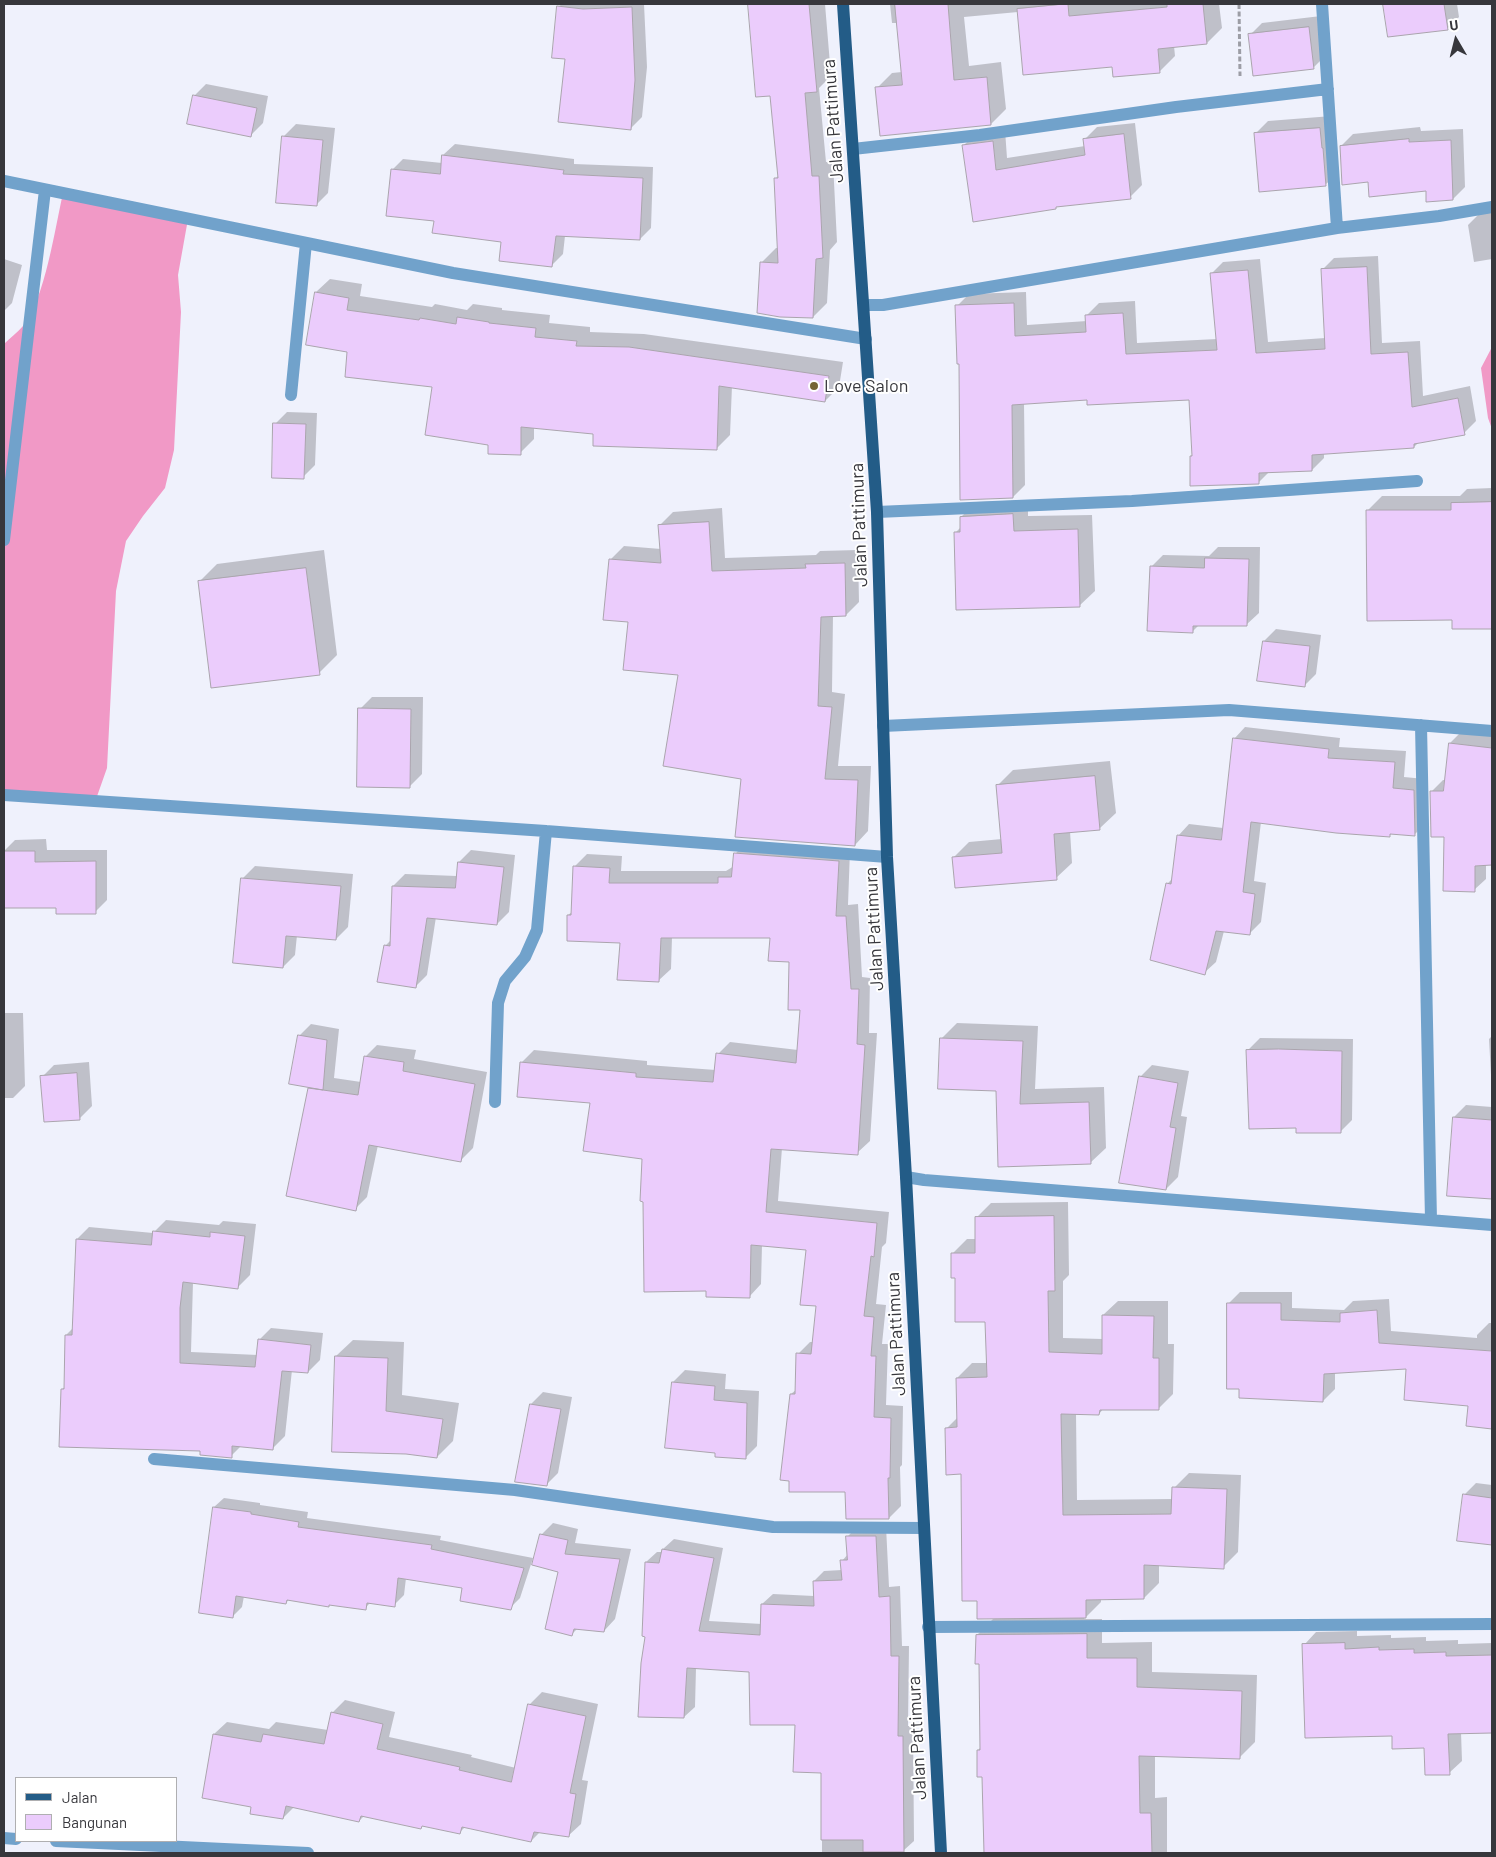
<!DOCTYPE html>
<html>
<head>
<meta charset="utf-8">
<style>
  body { margin:0 }
  #map { position:relative; width:1496px; height:1857px; overflow:hidden; background:#eff1fc; font-family:Barlow,sans-serif }
  canvas { display:block }
  .frame { position:absolute; inset:0; border:5px solid #37373c; pointer-events:none }
  .legend { position:absolute; left:15px; top:1777px; width:162px; height:65px; box-sizing:border-box; background:#fff; border:1px solid #afafb1; margin:0; padding:6px 9px; list-style:none; font-size:15px; color:#37373c }
  .legend li { display:flex; align-items:center; gap:10px; height:25px }
  .legend b { width:25px; border:1px solid #afafb1 }
  .north { position:absolute; left:1431px; top:15px; width:50px; height:50px; -webkit-text-stroke:4px #fff; paint-order:stroke; rotate:352deg; font-size:14px; font-weight:700; line-height:20px; text-align:center; color:#37373c }
  .north::after { content:''; display:block; margin:auto; width:18px; height:22px; background:#37373c; clip-path:polygon(50% 0,100% 100%,50% 72%,0 100%) }
</style>
</head>
<body>
<div id="map">
<canvas width="1496" height="1857"></canvas>
<div class="frame"></div>
<ul class="legend">
<li><b style="height:6px;background:#235c87"></b>Jalan</li>
<li><b style="height:14px;background:#ebccfc"></b>Bangunan</li>
</ul>
<div class="north">U</div>
</div>
<script>
const ctx = document.querySelector('canvas').getContext('2d');
ctx.lineJoin = 'round';
function paint(path, color) {
  ctx.fillStyle = color;
  ctx.fill(path, 'evenodd');
}
function trace(path, color, width, dash) {
  ctx.strokeStyle = color;
  ctx.lineWidth = width;
  ctx.lineCap = dash ? 'butt' : 'round';
  ctx.setLineDash(dash || []);
  ctx.stroke(path);
}
function label(font, color, halo, rows, align = 'center') {
  ctx.font = font + ' Barlow,sans-serif';
  ctx.lineWidth = 4;
  ctx.setLineDash([]);
  ctx.textBaseline = 'middle';
  ctx.strokeStyle = halo;
  ctx.fillStyle = color;
  for (const [text, x, y, turn = 0] of rows) {
    ctx.save();
    ctx.translate(x, y);
    ctx.rotate((+turn || 0) * Math.PI / 180);
    ctx.textAlign = isNaN(turn) ? turn : align;
    if (halo) ctx.strokeText(text, 0, 0);
    ctx.fillText(text, 0, 0);
    ctx.restore();
  }
}
paint(new Path2D(`
  M63,193L188,219L178,275L181,312L174,450L165,488L143,516L126,541L116,591L107,768L95,802L4,794V344C10,338 18,332 23,326C45,299 55,228 63,193Z
  M1492,347V429L1488,418L1481,368Z`), '#f199c6');
paint(new Path2D(`
  M562,4H644L647,67L642,117L630,129L566,58L558,7Z
  M749,4H825L831,76L819,88L826,162H833L837,242L830,250L827,303L813,317L761,263L776,248H778L775,179L779,175L771,95L757,96Z
  M890,4H1219L1222,28L1207,43L1174,46L1175,56L1160,71L1115,76L1114,65L1018,12L964,17L969,66L1001,62L1006,109L991,124L877,88L892,73L902,72L898,23H892Z
  M1385,4H1457L1459,17L1447,29L1389,36Z
  M1321,16L1325,56L1313,68L1250,35L1262,23Z
  M206,84L268,96L263,123L251,135L194,96Z
  M1332,116L1338,173L1325,185L1256,133L1268,121Z
  M1135,123L1142,185L1130,197L1058,206L1055,208L974,221L963,146L975,134L1005,130L1007,158L1085,146V139L1097,127Z
  M296,124L335,128L328,193L316,205L278,202L284,136Z
  M1420,127L1421,131L1463,129L1465,187L1453,199L1427,190L1341,146L1353,134Z
  M455,144L574,159V164L653,167L651,228L640,239L565,236L563,254L552,265L502,241L435,220L392,170L403,159L442,163L443,155Z
  M1492,212V259L1474,262L1468,225L1480,213Z
  M1378,256L1382,343L1420,341L1423,396L1470,386L1476,421L1464,433L1419,442L1414,447L1324,453V458L1312,470L1270,471L1258,483L1191,456L1193,454L1190,399H1088L1024,403L1025,485L1013,497L960,363L957,306L969,294L1026,292L1027,325L1087,321V315L1099,303L1135,301L1137,343L1217,339L1211,274L1223,262L1260,259L1268,342L1325,338L1322,270L1334,258Z
  M4,259L22,265L12,303L4,311Z
  M330,279L362,284L360,296L432,307L435,304L467,310L473,304L502,308V310L550,315L549,323L590,327V332L644,334L843,362L839,387L825,401L732,386L730,435L716,449L594,433L534,427V439L520,453L489,444L433,386L349,351L316,292Z
  M287,412L317,413L315,465L303,477L275,424Z
  M1492,488V627H1453V618L1367,511L1382,496H1460L1467,489Z
  M1028,500V516L1092,515L1095,591L1079,606L955,533L961,527V517L976,502Z
  M722,508L725,558L816,555L820,551L858,550L859,602L846,615H833L832,692L845,694L838,766H871L868,831L855,845L743,778L680,674L629,621L610,560L624,546L661,549L659,526L673,512Z
  M1218,547H1260L1259,613L1246,625L1200,624L1192,632L1151,567L1163,555L1209,556Z
  M324,550L337,655L319,673L199,582L217,564Z
  M1276,629L1321,635L1316,674L1304,686L1264,641Z
  M372,697H423L422,774L410,786L360,709Z
  M1245,727L1340,738L1339,747L1406,751L1404,777L1425,779L1426,823L1415,834L1392,833L1390,835L1261,822L1254,881L1266,883L1261,922L1249,934L1224,931L1216,962L1204,973L1167,884L1173,878L1178,836L1189,824L1223,828L1234,739Z
  M1461,732L1492,736V864H1486V879L1474,890L1445,836L1432,791L1443,780H1445L1450,743Z
  M1110,761L1116,813L1100,828L1070,831L1072,863L1056,878L953,858L969,842L1002,839L997,786L1013,770Z
  M46,839L47,850H107V900L95,912L58,906L4,907V851L15,840Z
  M747,842L850,850L848,905L858,904L862,977L870,978L869,1033H877L870,1141L857,1153L782,1148L778,1201L889,1212L886,1243L882,1247L876,1304L886,1305L882,1344H888L886,1405L903,1406L902,1465L900,1467L901,1506L889,1518L846,1491L791,1394L797,1389L798,1354L810,1342H814L818,1305L808,1249L762,1245L761,1284L749,1297L708,1290L643,1158L591,1102L518,1096L522,1062L534,1050L647,1061V1065L716,1070L718,1054L730,1042L798,1050L801,1009L790,961L771,937H672L671,969L658,981L621,942L568,915L572,912L575,866L587,854L622,856L621,871H726L734,866L735,854Z
  M471,850L515,855L509,912L497,924L436,917L427,975L415,987L385,946L392,939L393,886L405,874L457,876L459,862Z
  M255,866L353,874L348,927L336,939L297,935L295,955L283,967L243,878Z
  M4,1013H23L25,1086L13,1098H4Z
  M957,1023L1038,1026L1035,1089L1104,1087L1106,1148L1090,1163L997,1090L941,1039Z
  M311,1024L339,1029L334,1078L361,1082L365,1057L377,1045L416,1050L414,1059L487,1072L473,1148L461,1160L378,1145L367,1197L355,1209L309,1089L311,1087L299,1036Z
  M1492,1036V1093L1489,1039Z
  M1260,1038L1353,1039L1352,1120L1340,1132L1248,1050Z
  M89,1062L92,1106L80,1118L42,1077L54,1065Z
  M1152,1065L1189,1071L1181,1116L1187,1117L1178,1177L1166,1189L1140,1077Z
  M1466,1105L1492,1107V1198L1448,1195L1454,1117Z
  M1068,1202L1069,1275L1063,1281V1338L1103,1339V1315L1118,1301H1168V1344H1174L1173,1394L1158,1409L1104,1408L1099,1414L1076,1413L1077,1500L1173,1499L1174,1488L1189,1473L1241,1475L1238,1552L1223,1567L1159,1565V1583L1144,1598L1101,1599V1602L1084,1619H1102V1643L1152,1642V1672L1257,1675L1255,1742L1239,1758L1155,1755V1798L1167,1797V1853H984L983,1775L978,1750L981,1747L980,1663L977,1635L995,1617L978,1600L962,1473L947,1428L958,1417L957,1378L972,1363H988L987,1321L956,1277L952,1254L967,1239H976V1218L991,1203Z
  M166,1220L219,1225L223,1221L256,1224L250,1275L238,1287L193,1282L191,1352L258,1355L259,1340L271,1328L323,1333L320,1360L308,1372L292,1370L285,1436L273,1448L242,1445L231,1456L202,1450L62,1389L65,1387L66,1335L73,1328L77,1239L89,1227L153,1233Z
  M1240,1292H1292V1308L1344,1310L1353,1301L1389,1299L1391,1331L1477,1338V1335L1489,1323H1492V1428L1468,1425L1470,1404L1408,1368L1335,1372V1389L1323,1401L1240,1388L1228,1304Z
  M353,1340L404,1342L402,1395L459,1403L453,1441L437,1457L406,1452L336,1356Z
  M685,1370L726,1374L725,1389L759,1391L757,1446L745,1458L716,1451L673,1382Z
  M543,1392L572,1397L558,1473L546,1485L517,1481L531,1404Z
  M1476,1483L1492,1485V1544L1459,1540L1464,1495Z
  M224,1498L260,1503V1505L308,1512L307,1518L441,1536L440,1540L533,1558L520,1598L510,1608L464,1587L406,1578L404,1595L394,1605L371,1602L365,1608L289,1599L286,1603L244,1596L242,1607L232,1617L214,1507Z
  M553,1523L578,1529L575,1543L631,1549L615,1619L604,1631L578,1628L572,1634L559,1571L541,1535Z
  M858,1526H886L889,1587L900,1586L902,1646H909L908,1726H913L914,1841L903,1851H900V1853H822V1772L796,1724L750,1671L696,1668L695,1707L684,1717L647,1635L646,1562L657,1552H662L663,1549L674,1539L723,1548L709,1621L762,1624V1604L773,1594L814,1596V1581L824,1571L842,1570V1561L848,1554V1536Z
  M1357,1631V1636L1391,1635V1638L1426,1637V1641L1458,1640V1644L1492,1643V1732H1461L1462,1761L1449,1773L1425,1747L1393,1735L1304,1645L1316,1632Z
  M542,1692L598,1704L582,1780L588,1781L581,1824L568,1836L540,1832L531,1841L466,1826L460,1832L364,1816L359,1821L294,1807L283,1818L252,1806L214,1734L227,1722L269,1729L276,1722L328,1730L332,1713L345,1700L395,1712L389,1737L472,1755L471,1757L516,1768L530,1704Z`), '#0003');
const building = new Path2D(`
  M748,4H809L817,92L805,93L812,176H819L823,258L816,259L813,318L780,317L757,313L760,262L778,263L774,178H778L770,96L756,97Z
  M895,4H948L954,80L987,77L991,125L880,136L875,87L902,85Z
  M1068,4L1069,16L1167,7V4H1203L1207,44L1158,49L1160,73L1113,77L1112,67L1023,75L1017,9Z
  M1383,4H1444L1448,30L1388,37Z
  M557,6L583,9L632,7L635,80L631,130L558,122L565,59L552,58Z
  M1309,27L1314,69L1253,76L1248,34Z
  M193,95L257,108L251,137L187,124Z
  M1320,128L1322,148H1323L1326,186L1259,192L1254,133Z
  M1124,134L1131,199L1056,207V209L973,222L962,145L993,141L996,170L1085,155L1083,139Z
  M282,136L323,140L317,206L276,203Z
  M1409,139V142L1451,140L1453,200L1426,202V191L1369,197L1368,182L1342,185L1340,146Z
  M442,155L564,170L563,174L643,178L640,240L556,236L552,267L499,261L501,242L432,233L434,221L386,216L391,169L440,174Z
  M1367,267L1371,354L1408,352L1412,407L1458,398L1465,435L1414,444V448L1312,455V471L1259,473V484L1190,486V456H1192L1189,400L1087,405V400L1012,405L1013,498L960,500L959,364H957L955,305L1014,303L1015,336L1086,332L1085,315L1123,313L1126,354L1217,350L1210,273L1248,270L1256,353L1325,349L1321,269Z
  M315,292L349,298L347,310L419,320L420,318L456,324L457,317L489,322V323L536,328L535,337L577,341L576,346L629,347L829,376L825,402L719,386L717,450L593,446V434L521,427V455L488,454V445L425,435L432,387L345,377L347,352L306,345Z
  M273,423L306,424L304,479L272,478Z
  M1492,502V629H1452V620L1367,621L1366,510H1451V503Z
  M1013,514L1014,531L1078,529L1080,607L956,610L954,532H960V517Z
  M709,522L712,571L806,568L805,564L845,563L846,616L821,617L818,706L832,707L825,779L858,780L855,846L735,837L741,779L663,766L678,675L623,670L628,622L603,620L609,559L661,563L658,525Z
  M1205,558L1249,559L1247,626H1193V633L1147,631L1150,566L1204,568Z
  M306,568L320,675L211,688L198,581Z
  M1263,641L1310,646L1305,687L1257,681Z
  M358,708L411,709L410,788L357,787Z
  M1233,738L1329,749L1328,758L1395,762L1393,788L1414,790L1415,836L1390,834V837L1336,833L1251,822L1243,892L1255,894L1250,935L1216,931L1205,975L1150,960L1166,883L1171,884L1177,835L1221,840Z
  M1449,743L1492,748V865L1475,866V892L1443,891L1444,837H1431L1430,791H1443Z
  M1095,776L1100,830L1054,834L1057,880L955,888L952,857L1002,853L996,785Z
  M4,851H35V862L96,861V914H56V908H4Z
  M734,853L839,861L836,916H846L851,989H859L857,1044L865,1045L858,1155L771,1149L766,1212L877,1223L874,1257L871,1256L864,1316L874,1317L871,1356H876L874,1417L891,1418L890,1478H888L889,1519H846L845,1492H789V1481L780,1480L790,1394H795L796,1353L811,1354L816,1306L800,1305L806,1250L751,1245L750,1298L706,1297V1291L644,1292L643,1202L640,1201L642,1159L583,1151L590,1103L517,1097L520,1062L636,1073V1077L713,1082L716,1053L796,1063L800,1010H788L789,962L768,961L770,938H661L659,982L617,980L620,943L567,941V915H571L573,866L610,868L609,883H718V877H731Z
  M458,862L504,867L497,925L427,918L416,988L377,982L384,945L390,946L392,886L455,888Z
  M241,878L341,886L336,940L286,936L283,968L233,963Z
  M298,1035L327,1040L323,1090L358,1095L364,1056L404,1062L403,1071L475,1084L461,1162L369,1145L356,1211L286,1196L308,1088L323,1090L289,1084Z
  M940,1038L1023,1041L1020,1104L1089,1102L1091,1164L998,1167L996,1091L938,1089Z
  M1279,1049L1342,1051L1341,1133H1296V1128L1249,1129L1246,1050Z
  M77,1073L80,1120L44,1122L40,1076Z
  M1139,1076L1178,1083L1170,1127L1176,1128L1166,1190L1119,1183Z
  M1453,1117L1492,1120V1199L1447,1196Z
  M1054,1216L1055,1291H1048L1049,1352L1102,1354V1315L1154,1316L1153,1358H1159V1410H1100L1099,1415L1061,1414L1063,1515L1171,1514L1172,1487L1227,1489L1224,1569L1144,1565V1599L1086,1600V1618L977,1619V1601H962L961,1474L946,1475L945,1428L957,1427L956,1378L987,1377L985,1322H955V1278H951V1253H975V1217Z
  M153,1231L210,1237V1232L245,1236L238,1289L183,1282L180,1308V1363L255,1367L258,1339L311,1345L308,1373L282,1371L273,1450L232,1446V1458L200,1455V1451L59,1447L61,1389H64L65,1335H72L76,1239L151,1245Z
  M1227,1303H1281V1320L1340,1322V1313L1377,1310L1379,1343L1492,1351V1429L1466,1426L1468,1406L1404,1400L1406,1369L1324,1374L1323,1402L1239,1398V1389H1227Z
  M335,1356L388,1358L386,1411L443,1419L437,1458L406,1454L332,1452Z
  M672,1382L715,1386L714,1400L747,1403L746,1459L715,1457V1453L665,1448Z
  M530,1404L561,1409L547,1486L515,1482Z
  M1463,1494L1492,1498V1545L1457,1541Z
  M213,1507L251,1512V1514L299,1522L298,1527L432,1545L431,1549L524,1568L511,1610L460,1601L462,1588L398,1578L395,1607L367,1603L366,1610L329,1605V1607L287,1600L286,1604L236,1596L233,1618L199,1613Z
  M540,1534L568,1540L565,1554L620,1559L604,1632L574,1629L572,1636L545,1629L558,1572L532,1565Z
  M846,1536H876L879,1597L890,1596L891,1656H899L898,1736H903L904,1852H863V1840H821V1773L793,1772L795,1725H750L749,1672L687,1668L684,1718L638,1717L641,1663L645,1637L642,1636L645,1562L659,1563L662,1549L714,1558L699,1631L760,1635L761,1604L814,1606L813,1581L842,1580L840,1560H847Z
  M1087,1634V1658H1137V1687L1242,1691L1240,1759L1139,1756L1140,1813H1151L1152,1853H984L982,1777H977V1750H980L979,1664H975L976,1635Z
  M1345,1643V1649L1379,1647V1650L1414,1649V1653L1446,1652V1656L1492,1655V1733L1448,1734L1450,1775H1425L1424,1748L1392,1749V1736L1305,1738L1302,1644Z
  M528,1704L586,1716L570,1793L576,1794L569,1837L534,1832L531,1842L462,1827L460,1834L422,1826L421,1829L361,1816L359,1822L286,1806L283,1819L250,1814L251,1807L202,1798L213,1734L261,1742L263,1734L324,1744L331,1712L383,1724L377,1749L460,1767L459,1770L511,1782Z`);
paint(building, '#ebccfc');
trace(building, '#aaa4ad', 1);
trace(new Path2D(`
  M1239,4L1240,76`), '#9c9da5', 3, [5, 2.5]);
trace(new Path2D(`
  M1322,4L1337,228
  M853,149L980,135L1176,107L1328,89
  M4,181L453,273L866,339
  M864,305H883L1337,228L1439,216L1492,207
  M291,395L306,243
  M877,512L1132,501L1417,481
  M4,540L45,190
  M1421,725L1431,1220
  M883,726L1229,710L1492,731
  M4,795L546,831L887,857
  M495,1102L498,1003L505,981L525,957L537,930L546,831
  M906,1177L924,1180L1492,1225
  M154,1459L515,1490L773,1527L923,1528
  M928,1627L1492,1624
  M4,1838L16,1839
  M56,1841L308,1853`), '#71a2cb', 12);
trace(new Path2D(`
  M843,4L877,512L887,857L906,1177L941,1853`), '#235c87', 12);
for (const [x, y, r, color] of [
  [814,386,5,"#766533"]
]) {
  const dot = new Path2D();
  dot.arc(x, y, r, 0, 2 * Math.PI);
  ctx.fillStyle = color;
  ctx.fill(dot);
  trace(dot, '#fff', 2);
}
label('18px', '#37373c', '#fff', [
  ["Jalan Pattimura",833,121,-94],
  ["Jalan Pattimura",859,525,-92],
  ["Jalan Pattimura",874,929,-93],
  ["Jalan Pattimura",896,1334,-93],
  ["Jalan Pattimura",917,1738,-93]
]);
label('18px', '#37373c', '#fff', [
  ["Love Salon",824,386]
], 'left');
</script>
</body>
</html>
